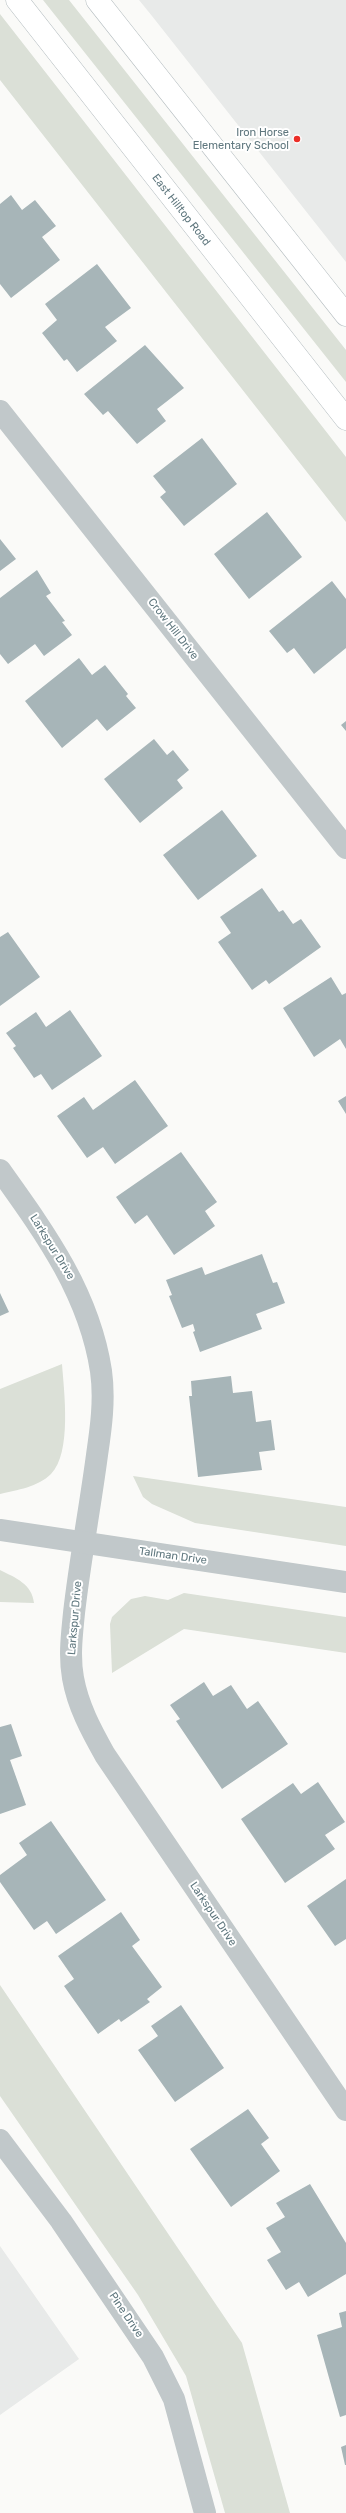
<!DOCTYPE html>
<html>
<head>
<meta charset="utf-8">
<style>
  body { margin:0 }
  canvas { display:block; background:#fafaf8 }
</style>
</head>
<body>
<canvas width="346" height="2513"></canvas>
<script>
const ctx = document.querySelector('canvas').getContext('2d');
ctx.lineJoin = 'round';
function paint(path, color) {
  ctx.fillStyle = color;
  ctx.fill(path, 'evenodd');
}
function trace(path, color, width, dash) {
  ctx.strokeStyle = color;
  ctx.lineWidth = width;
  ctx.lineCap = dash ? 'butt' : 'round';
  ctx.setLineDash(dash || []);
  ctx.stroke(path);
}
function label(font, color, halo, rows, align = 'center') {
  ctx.font = font + ' Rubik,sans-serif';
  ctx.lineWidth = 4;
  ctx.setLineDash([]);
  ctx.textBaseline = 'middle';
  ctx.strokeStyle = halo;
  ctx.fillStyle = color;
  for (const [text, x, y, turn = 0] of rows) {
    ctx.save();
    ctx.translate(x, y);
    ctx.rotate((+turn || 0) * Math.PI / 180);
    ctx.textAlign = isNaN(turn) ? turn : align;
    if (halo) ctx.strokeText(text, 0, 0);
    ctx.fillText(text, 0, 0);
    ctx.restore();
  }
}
paint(new Path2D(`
  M139,0H346V262L152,16Z
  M0,2246L79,2359L0,2415Z`), '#e8eae9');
paint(new Path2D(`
  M43,0H69L346,350V382Z
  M0,14L346,457V522L0,80Z
  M62,1364C64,1391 72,1453 51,1474C38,1487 17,1490 0,1494V1389Z
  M133,1476L346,1507V1546L195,1523L152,1504L143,1497Z
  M0,1570C16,1578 32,1584 34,1603L0,1602Z
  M184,1593L346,1617V1653L184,1629L112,1673L110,1624L112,1617L131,1599L145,1596L168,1600Z
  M0,1985L242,2343L290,2513H225L186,2376L138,2295L0,2096Z`), '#dbe0d7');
paint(new Path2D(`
  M11,195L22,210L35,200L56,226L42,237L60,260L11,298L0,284V204Z
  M97,264L131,308L105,327L117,341L77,372L67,359L64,361L42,333L57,320L45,304Z
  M145,345L184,388L157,409L166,421L137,444L108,411L103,415L84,394Z
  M202,438L237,484L184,526L160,497L166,492L153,476Z
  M267,512L302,557L249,599L214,554Z
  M0,539L16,559L0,571Z
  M37,570L51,593L46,596L65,621L62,622L72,635L44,656L35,644L8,664L0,654V598Z
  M332,581L346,599V648L314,674L294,648L287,653L269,631Z
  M79,658L92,675L105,665L128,694L126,696L136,708L107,731L97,719L62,748L25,701Z
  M346,721V731L341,725Z
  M154,739L167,755L173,750L189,770L177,780L183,788L140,823L104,779Z
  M222,810L257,856L198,900L163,855Z
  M262,888L279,912L283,910L293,924L301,919L321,947L269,984L266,980L252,990L218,942L231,933L220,917Z
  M8,932L40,977L0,1006V937Z
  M331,977L342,995L346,993V1049L340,1039L314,1057L283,1008Z
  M70,1010L102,1056L52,1090L41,1074L34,1078L13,1048L16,1046L6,1033L36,1012L46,1027Z
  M135,1080L168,1126L115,1164L103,1147L87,1158L57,1116L84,1097L93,1110Z
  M346,1096V1114L338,1101Z
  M181,1152L217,1202L205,1211L215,1226L174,1255L147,1215L135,1224L116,1197Z
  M262,1254L273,1283L277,1282L285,1303L256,1314L262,1329L200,1352L193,1332L195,1331L193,1324L182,1328L169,1296L172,1295L166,1280L202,1267L205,1275Z
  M0,1293L9,1312L0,1316Z
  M231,1376L233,1393L252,1391L256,1422L271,1420L275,1450L259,1452L262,1470L198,1477L189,1396H192L191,1381Z
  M204,1682L213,1696L231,1685L247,1709L258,1701L288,1744L222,1789L176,1721L180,1719L170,1705Z
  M11,1724L22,1756L10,1760L26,1805L0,1814V1727Z
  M318,1782L345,1822L325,1835L335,1849L285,1883L241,1819L293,1783L301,1794Z
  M51,1821L106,1900L56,1934L47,1921L34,1930L0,1882V1875L27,1855L19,1843Z
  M346,1879V1939L335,1946L307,1906Z
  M121,1912L140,1940L132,1946L162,1987L147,1999L150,2002L121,2022L119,2019L98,2034L64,1986L74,1979L58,1956Z
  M181,2005L224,2068L175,2102L138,2050L158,2036L151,2026Z
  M248,2109L269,2138L261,2144L280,2171L231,2207L190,2149Z
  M310,2184L346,2243V2274L308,2297L299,2282L286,2290L267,2260L281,2252L266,2228L285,2217L276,2203Z
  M346,2311V2415L340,2417L317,2335L342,2327L339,2313Z
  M346,2445V2465H345L341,2447Z`), '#a7b5b8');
const secondary = new Path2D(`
  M17,0L346,419
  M97,0L346,315`);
trace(secondary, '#b3bcbf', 23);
trace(new Path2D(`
  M0,411L346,848
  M0,1170C45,1233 89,1293 101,1371C105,1399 101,1428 97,1455C90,1508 80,1560 74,1613C72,1634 69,1656 73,1678C78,1706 91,1730 105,1755L346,2110`), '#c1c8ca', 22);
trace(new Path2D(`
  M0,1530L346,1582
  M0,2140L61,2221L153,2357L174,2399L205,2513`), '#c1c8ca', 22);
trace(secondary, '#fff', 22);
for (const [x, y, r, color] of [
  [297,139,4,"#eb2e27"]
]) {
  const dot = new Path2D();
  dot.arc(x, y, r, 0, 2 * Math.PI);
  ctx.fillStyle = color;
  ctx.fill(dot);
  trace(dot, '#fff', 1.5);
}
label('11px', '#5f777e', '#fff', [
  ["Iron Horse",289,133],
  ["Elementary School",289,146]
], 'right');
label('11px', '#5f777e', '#fff', [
  ["East Hilltop Road",181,210,52],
  ["Crow Hill Drive",173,629,52],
  ["Larkspur Drive",52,1247,58],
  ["Tallman Drive",173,1556,8],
  ["Larkspur Drive",75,1618,-85],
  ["Larkspur Drive",213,1914,56],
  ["Pine Drive",126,2315,56]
]);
</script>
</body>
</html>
